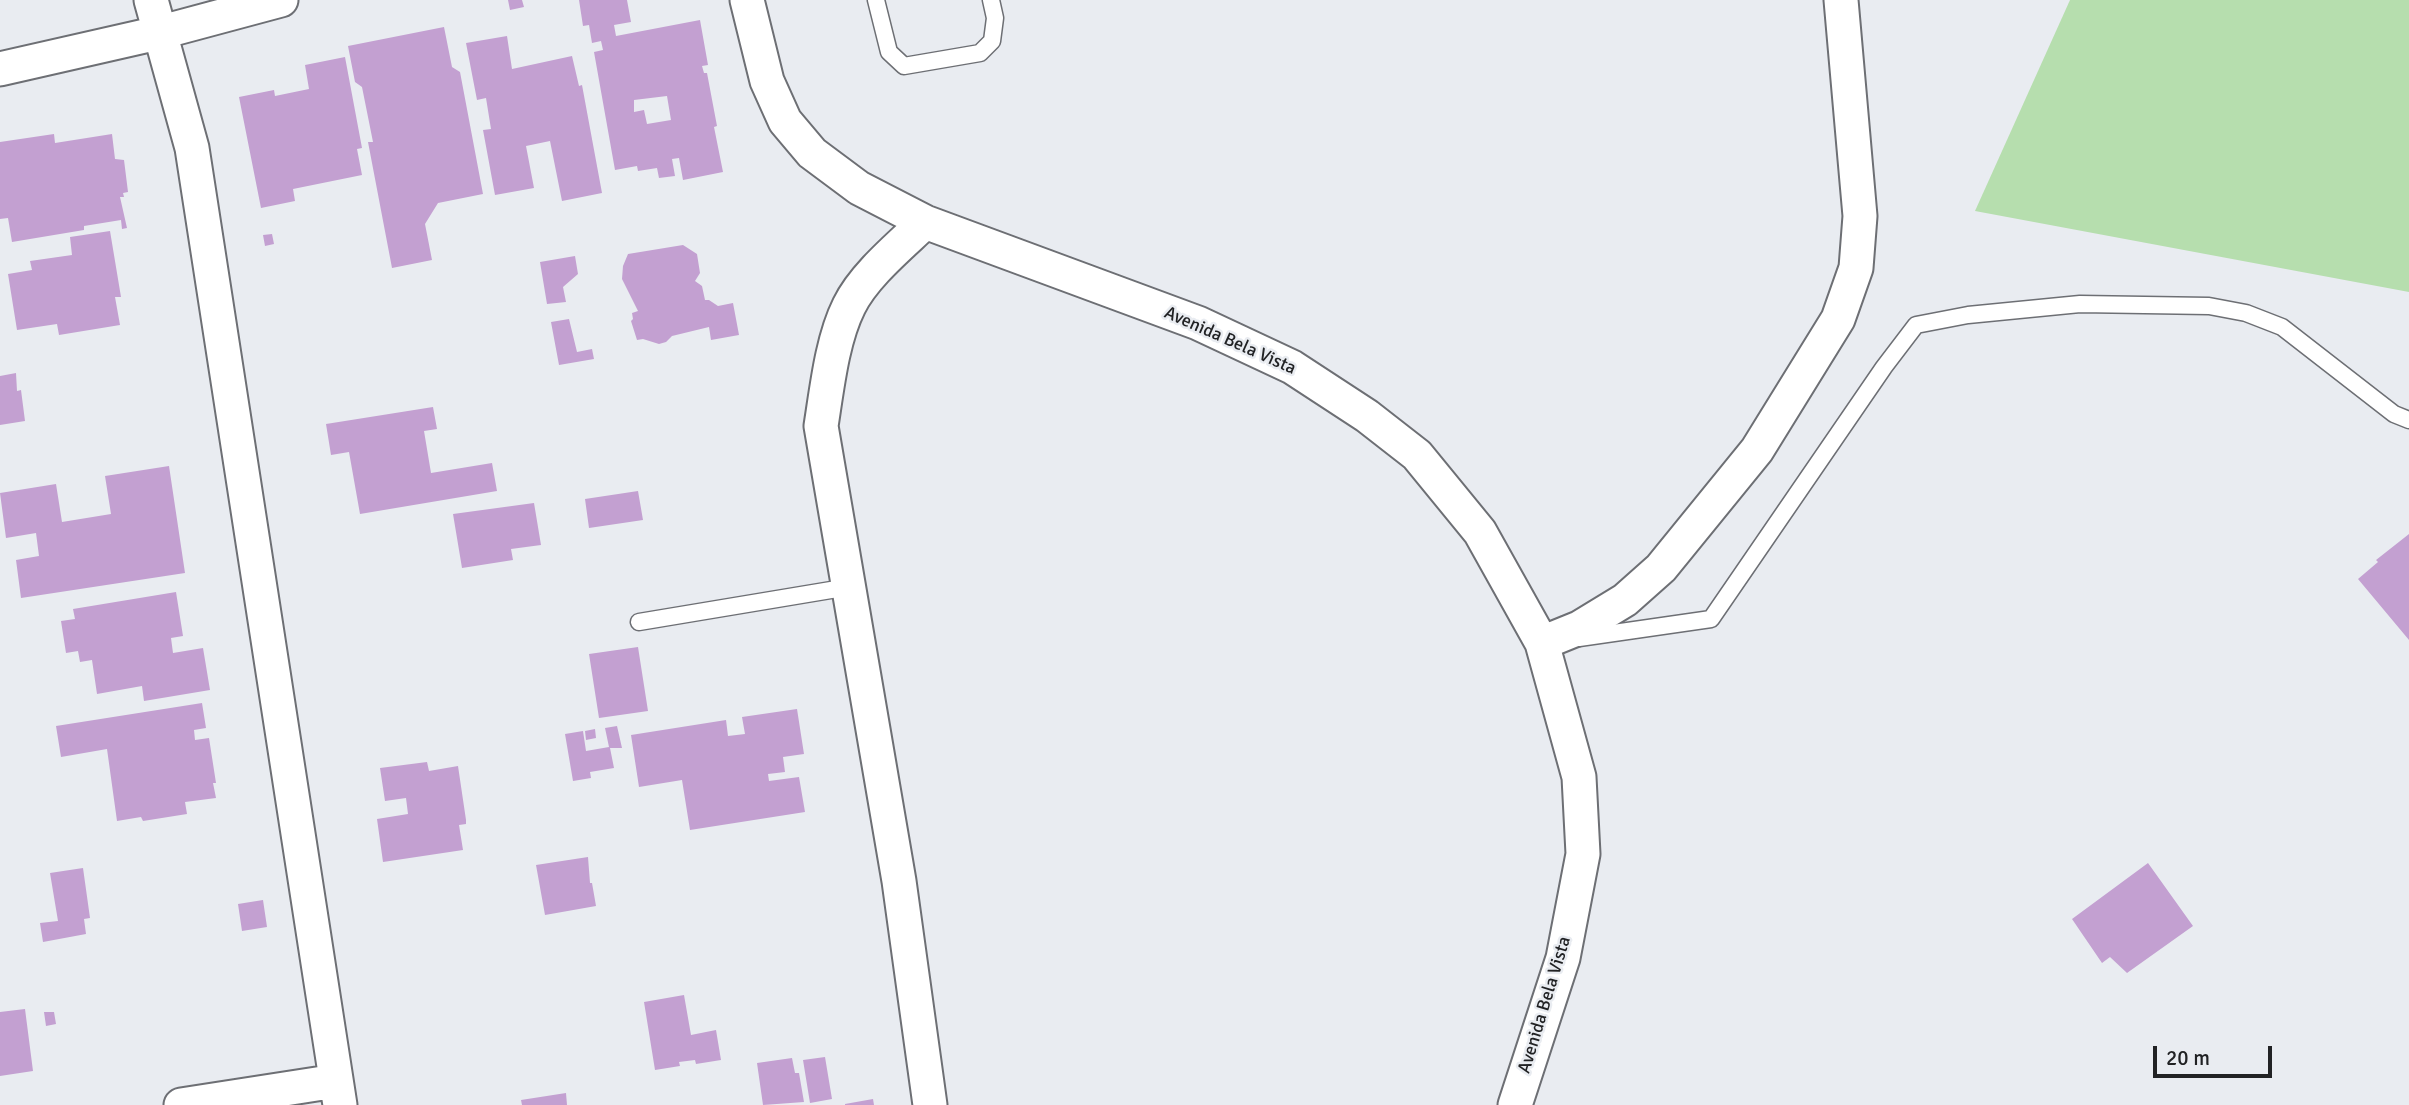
<!DOCTYPE html>
<html>
<head>
<meta charset="utf-8">
<style>
  body { margin:0 }
  #map { position:relative; width:2409px; height:1105px; overflow:hidden; background:#e9ecf1; font-family:Signika,sans-serif }
  canvas { display:block }
  .scale { position:absolute; left:2153px; top:1046px; width:119px; height:32px; box-sizing:border-box; border:4px solid #212224; border-top:0; padding-left:9px; font-size:21px; line-height:24px; white-space:nowrap; color:#212224; -webkit-text-stroke:5px #e9ecf1; paint-order:stroke }
</style>
</head>
<body>
<div id="map">
<canvas width="2409" height="1105"></canvas>
<div class="scale">20 m</div>
</div>
<script>
const ctx = document.querySelector('canvas').getContext('2d');
ctx.lineJoin = 'round';
function paint(path, color) {
  ctx.fillStyle = color;
  ctx.fill(path, 'evenodd');
}
function trace(path, color, width, dash) {
  ctx.strokeStyle = color;
  ctx.lineWidth = width;
  ctx.lineCap = dash ? 'butt' : 'round';
  ctx.setLineDash(dash || []);
  ctx.stroke(path);
}
function label(font, color, halo, rows, align = 'center') {
  ctx.font = font + ' Signika,sans-serif';
  ctx.lineWidth = 5;
  ctx.setLineDash([]);
  ctx.textBaseline = 'middle';
  ctx.strokeStyle = halo;
  ctx.fillStyle = color;
  for (const [text, x, y, turn = 0] of rows) {
    ctx.save();
    ctx.translate(x, y);
    ctx.rotate((+turn || 0) * Math.PI / 180);
    ctx.textAlign = isNaN(turn) ? turn : align;
    if (halo) ctx.strokeText(text, 0, 0);
    ctx.fillText(text, 0, 0);
    ctx.restore();
  }
}
paint(new Path2D(`
  M2070,0H2409V292L1975,211Z`), '#b6deae');
paint(new Path2D(`
  M508,0H522L524,7L510,10Z
  M579,0H627L631,22L614,25L616,36L700,20L708,65L702,66L704,73H707L717,126L714,127L723,172L683,180L679,158L672,159L675,176L659,178L657,168L638,171L637,166L615,170L594,52L603,50L601,41L592,43L589,25L583,26ZM667,96L671,120L647,124L644,110L634,112V100Z
  M444,27L452,67L460,72L483,194L438,203L425,224L432,260L392,268L368,142H373L362,87L355,82L348,46Z
  M507,36L512,69L572,56L579,86L582,85L602,193L562,201L550,141L526,146L534,188L495,195L483,130L491,129L486,98L477,100L466,43Z
  M345,57L362,148L357,149L362,175L293,189L295,201L261,208L239,97L274,90L275,96L309,89L305,65Z
  M54,134L55,143L112,134L115,159L124,160L128,192L123,193L124,197H120L127,228L122,229L121,220L84,226V230L12,242L8,218L0,219V142Z
  M110,231L121,297H115L120,325L59,335L57,324L17,330L8,274L32,270L30,261L72,255L70,237Z
  M272,234L274,244L265,246L263,235Z
  M683,245L697,254L700,273L695,281L702,286L705,300H709L718,306L733,303L739,335L711,340L709,327L672,336L666,342L659,344L643,339L637,340L631,321L633,319L632,313L638,311L622,279L623,266L628,254Z
  M575,256L578,274L563,287L566,302L547,304L540,262Z
  M569,319L577,352L592,349L594,359L559,365L551,322Z
  M16,373L17,391L21,390L25,421L0,425V376Z
  M433,407L437,429L424,431L431,473L492,463L497,491L360,514L349,452L331,455L326,424Z
  M169,466L185,573L21,598L16,560L39,556L36,533L6,538L0,493L56,484L62,522L111,514L105,476Z
  M638,491L643,520L589,528L585,499Z
  M534,503L541,545L511,549L513,560L462,568L453,514Z
  M2409,534V640L2358,579L2378,562L2376,560Z
  M176,592L183,636L171,638L173,653L203,648L210,690L144,701L142,686L97,694L92,660L80,662L78,651L66,653L61,621L75,619L73,609Z
  M638,647L648,711L599,718L589,654Z
  M202,703L206,728L194,730L195,740L209,738L216,783H213L216,798L185,802L187,814L143,821L141,817L117,821L107,749L61,757L56,726Z
  M797,709L804,754L783,757L785,772L768,774L769,781L799,777L805,812L690,830L682,780L639,787L631,735L726,720L728,736L745,734L742,717Z
  M617,726L622,748H610L614,768L590,772L591,778L573,781L565,734L583,731L586,751L609,747L605,728Z
  M595,729L596,738L586,740L585,731Z
  M427,762L429,771L458,766L466,820V824L459,825L463,850L383,862L377,819L408,814L406,798L385,801L380,768Z
  M588,857L590,883H592L596,906L545,915L536,865Z
  M2148,863L2193,926L2127,973L2110,957L2102,963L2072,919Z
  M83,868L90,918L84,919L86,934L43,942L40,923L58,921L50,873Z
  M263,900L267,927L242,931L238,904Z
  M684,995L691,1035L716,1030L721,1060L696,1064L695,1060L679,1062L680,1066L655,1070L644,1002Z
  M25,1009L33,1071L0,1076V1012Z
  M44,1012H54L56,1024L46,1026Z
  M825,1057L832,1099L810,1103L803,1060Z
  M792,1058L795,1073H799L804,1102L763,1105L757,1063Z
  M566,1093L567,1105H522L521,1100Z
  M873,1099L874,1105H845V1104Z`), '#c3a0d1');
const service = new Path2D(`
  M876,0L889,52L904,66L980,53L992,41L995,18L991,0
  M639,622L849,587
  M1579,638L1711,619L1884,367L1916,325L1968,315L2080,304L2209,306L2246,313L2282,327L2394,414L2409,420`);
const minor = new Path2D(`
  M151,0L192,148L340,1105
  M747,0L767,81L785,121L812,153L859,188L925,222L1198,323L1292,367L1367,416L1417,455L1480,532L1542,643L1579,777L1583,854L1563,958L1515,1105
  M0,69L158,33L281,0
  M925,222C901,245 864,275 849,306C832,340 827,388 821,426L899,881L930,1105
  M1542,643L1579,628L1625,600L1661,568L1757,450L1838,319L1856,268L1860,216L1841,0
  M181,1105L336,1081`);
trace(service, '#6d6f74', 19);
trace(minor, '#6d6f74', 37);
trace(service, '#fff', 16);
trace(minor, '#fff', 33);
label('18px', '#212224', '#e9ecf1', [
  ["Avenida Bela Vista",1230,341,24],
  ["Avenida Bela Vista",1545,1005,-73]
]);
</script>
</body>
</html>
